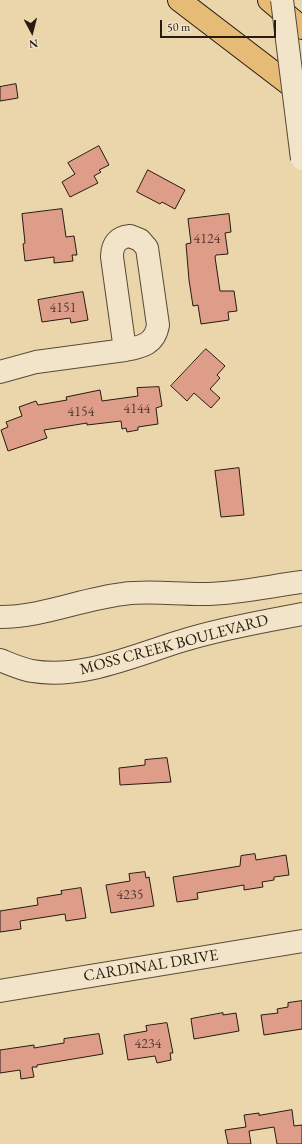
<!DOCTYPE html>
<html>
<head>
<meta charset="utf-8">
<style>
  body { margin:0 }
  #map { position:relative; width:302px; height:1144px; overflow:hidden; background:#ebd6ac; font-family:"EB Garamond",serif }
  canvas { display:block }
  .north { position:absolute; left:12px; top:12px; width:40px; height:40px; -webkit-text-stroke:3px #f2e4c9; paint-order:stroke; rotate:173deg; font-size:11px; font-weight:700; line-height:16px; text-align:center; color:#271b12 }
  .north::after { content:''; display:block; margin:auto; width:14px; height:18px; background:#271b12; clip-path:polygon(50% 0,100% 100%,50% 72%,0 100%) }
  .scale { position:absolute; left:160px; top:20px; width:116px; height:18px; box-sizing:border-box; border:2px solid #271b12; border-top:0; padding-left:5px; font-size:12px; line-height:14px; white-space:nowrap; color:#271b12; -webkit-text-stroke:3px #f2e4c9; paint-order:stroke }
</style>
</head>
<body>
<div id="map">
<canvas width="302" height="1144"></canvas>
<div class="north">N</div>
<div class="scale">50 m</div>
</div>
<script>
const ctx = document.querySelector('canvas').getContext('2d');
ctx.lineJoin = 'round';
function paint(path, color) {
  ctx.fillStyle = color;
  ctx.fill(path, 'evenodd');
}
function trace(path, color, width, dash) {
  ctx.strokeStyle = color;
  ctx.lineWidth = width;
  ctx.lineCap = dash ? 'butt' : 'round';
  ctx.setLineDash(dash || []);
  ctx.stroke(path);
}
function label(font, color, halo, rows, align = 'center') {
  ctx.font = font + ' "EB Garamond",serif';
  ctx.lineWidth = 4;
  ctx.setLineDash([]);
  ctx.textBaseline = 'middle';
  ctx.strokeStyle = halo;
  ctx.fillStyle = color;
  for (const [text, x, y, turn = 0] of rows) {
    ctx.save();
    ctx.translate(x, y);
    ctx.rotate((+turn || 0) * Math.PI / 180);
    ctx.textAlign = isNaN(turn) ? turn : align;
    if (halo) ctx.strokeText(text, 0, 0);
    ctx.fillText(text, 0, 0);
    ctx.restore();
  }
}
const building = new Path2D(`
  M16,84L18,98L0,101V87Z
  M99,146L109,165L99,170L101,172L94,176L98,183L70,197L62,182L75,174L68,163Z
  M148,170L185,190L175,209L162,202L160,204L137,192Z
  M62,209L66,237L74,236L77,255H72L73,261L54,263V257L25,261L23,244L25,243L22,214Z
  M229,214L231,232L225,233L228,254L216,255L215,257L220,291H234L237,311L228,312L229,320L201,324L198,305L193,306L189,280L186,244L191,243L188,219Z
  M83,292L88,320L71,323L70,318L42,322L38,300Z
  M206,349L225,366L217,375L220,378L210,389L220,398L211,408L194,393L187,401L171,386Z
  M159,387L162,406L156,408L158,424L138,427V430L127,432L126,428L122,429L121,421L87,425V423L44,430L47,438L8,451L1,430L8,427L6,422L22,416L19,407L36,401L38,405L67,400L66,397L100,390L102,401L138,396L137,388Z
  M239,468L244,515L221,517L215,471Z
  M167,758L171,782L120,785L119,768L145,765V760Z
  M255,854L256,860L286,855L289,875L274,877V880L262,882L263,887L244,890V885L197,893L198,899L177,902L173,877L240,866L241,856Z
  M145,872L146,878L149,877L154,906L111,913L106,885L130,881L129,874Z
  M81,888L86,918L66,921L65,914L20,921L21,929L0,932V911L38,905L37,898L62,894L61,891Z
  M302,1001V1029L264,1035L261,1015L278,1013L277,1009L288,1007V1003Z
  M223,1013V1015L236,1013L239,1031L194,1039L191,1019Z
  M167,1023L173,1053H170L171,1060L157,1063L155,1056L128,1060L124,1035L147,1031L146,1026Z
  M99,1034L103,1054L37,1065V1067H32L34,1077L21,1079L20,1070L0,1073V1050L34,1045V1048L64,1043V1039Z
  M292,1110L294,1126L302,1125V1144H277L274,1127L249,1131L251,1144H228L225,1130L246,1127L244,1115L259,1113V1115Z`);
paint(building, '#dd9d89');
trace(building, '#271b12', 1);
const minor = new Path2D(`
  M130,236L140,240L147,248L158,325C155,344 142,347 125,350L112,257C112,244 118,237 130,236Z
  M0,372L36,362L125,350
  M0,617C43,617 81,599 123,594C151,590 180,595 208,594C240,593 271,586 302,582
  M0,660C10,664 21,669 32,671C87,680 143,651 195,637C230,627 266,621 302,614
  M0,991L302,941`);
const highway = new Path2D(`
  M179,0L302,94
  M269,0L302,28`);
trace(minor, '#584a38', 24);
trace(highway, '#271b12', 24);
trace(minor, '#f2e4c9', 22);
trace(highway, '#e6bb76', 22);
const minorBridge = new Path2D(`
  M282,0L302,159`);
trace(minorBridge, '#584a38', 24, []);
trace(minorBridge, '#f2e4c9', 22);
label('14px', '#543c30', null, [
  ["4124",207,239],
  ["4151",63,308],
  ["4144",137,409],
  ["4154",81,412],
  ["4235",130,895],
  ["4234",148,1044]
]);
label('16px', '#271b12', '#f2e4c9', [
  ["MOSS CREEK BOULEVARD",174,645,-15],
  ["CARDINAL DRIVE",151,966,-9]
]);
</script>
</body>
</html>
